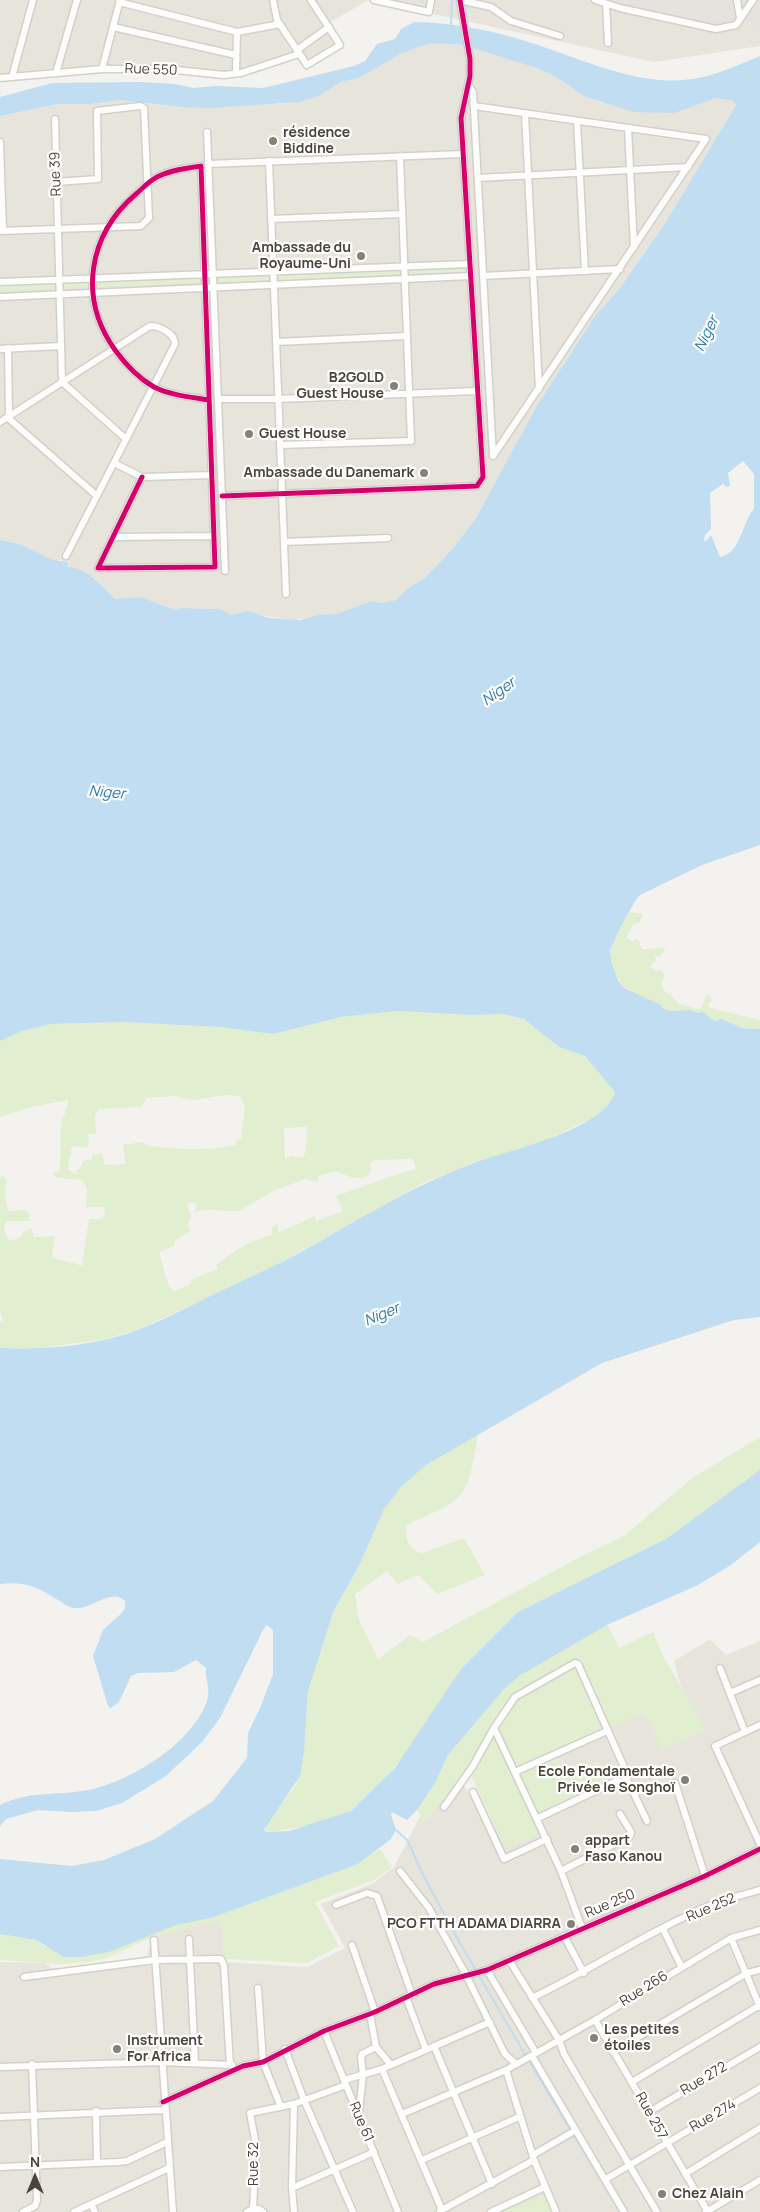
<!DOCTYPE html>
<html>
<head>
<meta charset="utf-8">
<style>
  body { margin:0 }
  #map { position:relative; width:760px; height:2212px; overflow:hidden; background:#f4f2ee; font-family:Manrope,sans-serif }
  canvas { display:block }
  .north { position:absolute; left:10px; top:2152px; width:50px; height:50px; -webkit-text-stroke:4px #fff; paint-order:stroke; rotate:0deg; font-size:14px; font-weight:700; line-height:20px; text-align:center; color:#4b4439 }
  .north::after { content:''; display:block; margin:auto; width:18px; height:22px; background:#4b4439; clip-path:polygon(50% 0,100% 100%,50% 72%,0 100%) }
</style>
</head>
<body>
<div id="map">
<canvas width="760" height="2212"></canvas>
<div class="north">N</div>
</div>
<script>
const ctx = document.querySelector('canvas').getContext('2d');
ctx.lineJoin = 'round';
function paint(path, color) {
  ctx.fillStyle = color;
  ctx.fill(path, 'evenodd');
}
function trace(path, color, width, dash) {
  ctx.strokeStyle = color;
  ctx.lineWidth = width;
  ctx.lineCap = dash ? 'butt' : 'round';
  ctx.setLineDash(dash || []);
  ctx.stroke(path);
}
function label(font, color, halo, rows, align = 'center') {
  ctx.font = font + ' Manrope,sans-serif';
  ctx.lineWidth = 4.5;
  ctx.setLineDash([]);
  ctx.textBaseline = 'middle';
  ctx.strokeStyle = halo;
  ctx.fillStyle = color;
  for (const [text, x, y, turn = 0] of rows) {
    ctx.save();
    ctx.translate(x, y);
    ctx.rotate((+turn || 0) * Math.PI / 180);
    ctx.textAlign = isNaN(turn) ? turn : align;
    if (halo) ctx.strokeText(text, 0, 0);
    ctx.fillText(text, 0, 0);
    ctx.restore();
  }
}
paint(new Path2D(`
  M0,0H587L711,35L753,22L760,39V46L654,62L369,0L325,25L342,47L302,66L295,56L235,73L103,66L0,75Z
  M438,43L463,45L536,68L553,75L586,97L602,103L704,102L716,98L734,101L736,105L666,222L620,288L595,316L569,356L536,407L476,518L454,547L426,577L406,590L396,600L382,603L371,601L337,614L292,620L252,614L232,615L217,609L182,608L175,610L141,597L115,599L98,581L85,572L68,567L62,560H54L19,544L0,540V116L58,104H90L121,100L181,107L281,104L319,96L341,82L361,77L398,55L424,45Z
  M710,1639L726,1655L760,1641V2212H0V1962L44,1963L52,1968H79L147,1956L152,1937L221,1920L224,1962L307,1967L345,1948L321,1904L374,1883L394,1867L448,1762L492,1828L526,1815L513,1685L687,1707L674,1661Z`), '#e7e4dc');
paint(new Path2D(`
  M587,0H760V39L753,23L711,35Z`), '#e6e2de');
paint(new Path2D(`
  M465,268V272L0,291V285Z
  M630,912L643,914L640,922L633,924L626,938L632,941L638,939L642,949L664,948L665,951L659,957L654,955L656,960L650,967L656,971L662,970L665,977L662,981L663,989L668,994L672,992L671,996L679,1004L699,1009L702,1007L706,996L709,995L712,999L708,1005L710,1008L760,1020V1029L742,1028L725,1020L716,1021L702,1011L698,1013L690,1010L670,1011L662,1008L661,1005C638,997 604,982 611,950C614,937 623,924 630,912Z
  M397,1011L471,1015L503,1014L524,1019L559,1047L585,1056L615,1092L612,1101L599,1115L542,1142L475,1162L423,1183L276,1265L138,1330L101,1340L33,1349L0,1348V1322L3,1320L0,1309V1178L3,1176L7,1180L5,1192L8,1211L25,1210L29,1213L30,1221H6L4,1228L9,1241L21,1237L24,1231L31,1228L34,1237L55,1236L52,1256C61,1262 72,1261 82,1266L89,1219H101L104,1217L105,1207H86L87,1187L81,1180L57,1178L53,1173L59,1171C62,1155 60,1141 61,1126C62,1116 68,1111 68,1100L31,1107L0,1117V1041L22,1031L51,1024L123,1022L220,1027L273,1034L341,1017ZM225,1095L240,1096L245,1108L241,1139L236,1141V1145C206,1151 176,1150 145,1145L143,1142L123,1145L126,1164L105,1165L102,1153L92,1155V1159L83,1161L80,1169L76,1170L77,1175L68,1169L72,1146L86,1148L89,1145L88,1134H96L95,1116L99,1109L142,1107L146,1098L173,1096L195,1100ZM307,1127L306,1150L303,1158L292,1156L285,1159L284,1128ZM413,1159L416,1169L395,1175L336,1196L343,1211L316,1221L315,1216L279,1232L277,1224L271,1228L273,1234C252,1240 233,1251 216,1265L218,1269L192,1279L191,1284L174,1291L169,1287L159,1252L174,1246L175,1240L190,1231L188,1225L191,1216L187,1206L190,1202L197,1204L195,1212L205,1210L239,1211L275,1190L306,1179L318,1182V1176L336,1171C349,1177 373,1188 371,1162L375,1160Z
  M478,1434C467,1501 468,1497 407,1525C404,1537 409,1551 422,1553L464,1538L485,1575L437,1594L418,1575L398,1584L387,1571L355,1594L359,1620L378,1659L410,1635L423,1642L582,1556L624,1536L692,1478L760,1437V1470L666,1539L415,1741C397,1765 376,1791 352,1810C339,1819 282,1832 266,1832L265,1827L293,1789L300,1776L304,1753L308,1691L321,1647L333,1612L360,1564L384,1509L401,1487L426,1465Z
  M607,1625L619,1648L653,1632L663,1656L706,1730L663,1750L643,1713L554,1752L566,1771L599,1761L608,1780L533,1817L540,1834L505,1849L468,1769L424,1824L417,1810L435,1783L448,1755L504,1689L519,1676L552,1655Z
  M380,1849L392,1867L374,1880L315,1902L339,1946L307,1963L224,1959L221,1920L152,1937L107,1958L88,1962L58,1964L0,1960V1934L36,1940L45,1947L146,1936L176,1925L211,1918L358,1864Z
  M546,2194L553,2212H503Z`), '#e1eecf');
paint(new Path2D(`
  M414,22C462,23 510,34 555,51C598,66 645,86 692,79C715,76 738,65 760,56V845L702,865L640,895L635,901L618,932L610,951L611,961L618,981L626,989L661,1005L662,1008L670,1011L690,1010L698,1013L702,1011L715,1021L722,1019L742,1028L760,1029V1317L734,1320L602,1363L426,1465L401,1487L384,1509L360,1564L333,1612L308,1691L304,1753L300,1776L264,1830L266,1832L289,1831L351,1811L395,1768L461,1669L518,1612L666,1539L760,1470V1542L731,1565L698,1585L607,1625L519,1676L504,1689L448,1755L435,1783L417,1810L407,1820L392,1812L391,1815L396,1830L391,1839L358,1864L211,1918L176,1925L109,1952L81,1957H64L36,1940L0,1934V1859L72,1866L104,1860L155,1839L213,1801L247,1758L248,1733L260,1708L273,1674V1630L267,1625L264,1628L220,1718L202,1742L166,1776L122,1803L96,1811L72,1812L38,1810L6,1819L0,1826V1805C34,1789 59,1797 93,1789C134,1779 192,1743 207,1701C211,1689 205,1680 206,1668L196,1660L174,1672L138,1673L131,1676L119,1702L111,1708L108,1706L93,1656L103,1630L122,1613L125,1608V1601C112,1587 91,1610 75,1608C69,1608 63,1603 58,1600C38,1587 24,1581 0,1584V1348C45,1350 95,1346 138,1330C161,1321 182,1310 204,1299C243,1280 284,1263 322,1240C372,1211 420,1183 474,1163C508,1150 605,1130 615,1092L585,1056L559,1047L524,1019L503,1014L471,1015L397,1011L341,1017L273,1034L220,1027L123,1022L51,1024L22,1031L0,1041V540L19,544L54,560L67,562L68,567C88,568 101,585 115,599L141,597L175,610L182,608L220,609L232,615L248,611L269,618L300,620L319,615L337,614L371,601L382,603L396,600L406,590L426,577L454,547L476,518L536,407L595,316L620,288L666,222L736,105L734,101L716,98L674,113L634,112L586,97L553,75L536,68L463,45L438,43L424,45L398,55L361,77L341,82L319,96L300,102L209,108L181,107L121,100L90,104H58L0,116V97L52,83L142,82L175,84L193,88L216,86L263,88L354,66L365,61L377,44L395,39L401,29ZM743,461L754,474V509C743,519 741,554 720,557L711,535L706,541L704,540L705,535L711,529L710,493L723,484L727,487L730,486L728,473Z`), '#c0ddf1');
trace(new Path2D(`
  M451,25L452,0
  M396,1830L408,1841L421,1871L457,1938L526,2056
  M529,2061L620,2212`), '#c0ddf1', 2);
const minor = new Path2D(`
  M273,0L277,20L307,65L340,45L311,0
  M374,0L429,12L431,0
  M460,0L491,7L511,21L560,36
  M595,0L620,8L716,29L736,25L753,0
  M737,0L740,18
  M119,2L237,32L280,24
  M606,4L608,43
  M113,27L236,55
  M297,50L329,27
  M102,69L120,0
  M56,73L77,0
  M236,73L237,32
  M12,77L33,0
  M0,78L102,69H166L224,75L241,73L299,54
  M468,85L473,92L493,456
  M474,106L706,139L493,456
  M525,114L539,389
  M55,119L62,382L126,439
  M577,121L585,271
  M628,128L634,247
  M207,132L225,571
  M0,142L3,231
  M269,161L286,594
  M208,164L463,154
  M478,178L688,167
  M271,219L402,214
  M0,231L141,226L149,218L144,108L140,106L97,111L98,179L56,182
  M483,276L620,269
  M0,282L469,264
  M0,297L470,276
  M276,342L407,336
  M8,348L9,416
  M0,349L61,346
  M218,399H278L476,391
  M7,417L97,496
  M0,422L150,326C159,326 175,333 175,344L66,556
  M280,445L411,441L400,156
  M114,463L142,477L212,475
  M142,477L98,568L215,567L201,166C187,168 170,170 157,177C149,181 143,188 136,194C88,235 78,298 115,350C126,365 138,378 154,387C170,395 191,397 209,400
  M222,496L477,486L483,477L461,118L470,76V59L460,0
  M113,537L214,536
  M284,542L388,538
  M720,1668L745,1732
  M730,1693L760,1680
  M760,1725L715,1746L760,1844
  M494,1728L561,1871L582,1928
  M515,1772L607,1731
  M624,1773L647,1821
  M675,1783L705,1876
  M473,1792L504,1859L547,1839
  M444,1807L473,1766L494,1728L515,1697L575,1663L578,1664L624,1767L623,1778L538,1818
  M400,1871L429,1908L464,1971L505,2054L515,2063
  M561,1871L630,1836L631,1832L620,1814
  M336,1905L367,1893L377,1896L412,1995
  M663,1929L681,1966
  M564,1936L584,1973
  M731,1938L760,2007
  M189,1939L195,2063
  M154,1940L173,2212
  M352,1945L375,2012
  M509,1960L559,2040L564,2054L657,2212
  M487,1970L536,2053
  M24,1977L154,1960L221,1959L224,1966L230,2065
  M258,1988L263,2062L281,2107
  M406,1997L426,2050
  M532,1998C594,1968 652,1929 716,1903C730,1898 746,1894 760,1890
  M595,2020L708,2212
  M324,2031L398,2212
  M434,2046L492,2184
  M376,2047L391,2065
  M285,2049L304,2100L353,2212
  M613,2052L747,1973L760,1970
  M532,2056L624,2212
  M0,2067L162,2062L232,2065
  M382,2069L442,2210
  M506,2070L534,2160L556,2212
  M344,2080L382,2069L490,2022
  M632,2082L760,2005
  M163,2102L243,2066L263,2062L324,2031L375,2012L434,1984L487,1970L705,1876L760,1849
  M96,2111L97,2163
  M359,2112L363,2074L361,2058L362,2054L376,2047L370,2014
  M649,2112L760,2047
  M402,2114L506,2070L595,2020L731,1938L760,1930
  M0,2117L164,2110
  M533,2155L576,2130
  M422,2160L519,2117
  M0,2167L118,2162L127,2161L167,2142
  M685,2174L760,2128
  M606,2179L760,2088
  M292,2188L374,2152
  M91,2204L95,2212
  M253,2209H259L263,2212
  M440,2211L534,2160
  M23,2212L35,2206L37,2200L32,2064
  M74,2212L169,2168
  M247,2212L253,2209L256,2145L250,2113L294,2104L346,2085
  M294,2212L292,2188L294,2104
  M491,2212L545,2187
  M706,2212L760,2180`);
trace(minor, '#d2d0cb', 9);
trace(minor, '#fdfdfc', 6);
trace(new Path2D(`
  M142,477L98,568L215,567L201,166C187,168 170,170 157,177C149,181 143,188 136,194C88,235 78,298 115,350C126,365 138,378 154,387C170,395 191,397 209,400
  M222,496L477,486L483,477L461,118L470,76V59L460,0
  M163,2102L243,2066L263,2062L324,2031L375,2012L434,1984L487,1970L705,1876L760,1849`), '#d6006c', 5);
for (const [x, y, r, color] of [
  [273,141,5,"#868178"],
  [361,256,5,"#868178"],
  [394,386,5,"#868178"],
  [249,434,5,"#868178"],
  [424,473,5,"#868178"],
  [685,1780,5,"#868178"],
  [575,1849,5,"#868178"],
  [571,1924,5,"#868178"],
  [594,2038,5,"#868178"],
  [117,2049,5,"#868178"],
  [662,2194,5,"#868178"]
]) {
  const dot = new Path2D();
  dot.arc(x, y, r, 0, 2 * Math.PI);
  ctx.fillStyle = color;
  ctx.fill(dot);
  trace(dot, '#fff', 2);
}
label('14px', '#4b4439', '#fff', [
  ["Rue 550",151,70,2],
  ["Rue 39",56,174,-92],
  ["Rue 250",610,1904,-23],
  ["Rue 252",711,1908,-23],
  ["Rue 266",644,1989,-32],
  ["Rue 272",704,2079,-31],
  ["Rue 257",651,2116,61],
  ["Rue 274",713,2116,-30],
  ["Rue 61",361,2122,67],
  ["Rue 32",254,2164,-90]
]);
label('bold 14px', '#4b4439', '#fff', [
  ["résidence",283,133],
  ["Biddine",283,149],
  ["Ambassade du",351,248,"right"],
  ["Royaume-Uni",351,264,"right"],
  ["B2GOLD",384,378,"right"],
  ["Guest House",384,394,"right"],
  ["Guest House",259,434],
  ["Ambassade du Danemark",414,473,"right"],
  ["Ecole Fondamentale",675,1772,"right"],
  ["Privée le Songhoï",675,1788,"right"],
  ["appart",585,1841],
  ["Faso Kanou",585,1857],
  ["PCO FTTH ADAMA DIARRA",561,1924,"right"],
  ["Les petites",604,2030],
  ["étoiles",604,2046],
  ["Instrument",127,2041],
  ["For Africa",127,2057],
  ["Chez Alain",672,2194]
], 'left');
label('italic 15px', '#2e7ab2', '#fff', [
  ["Niger",707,334,-64],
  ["Niger",499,692,-35],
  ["Niger",107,793,5],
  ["Niger",382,1315,-23]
]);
</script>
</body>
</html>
